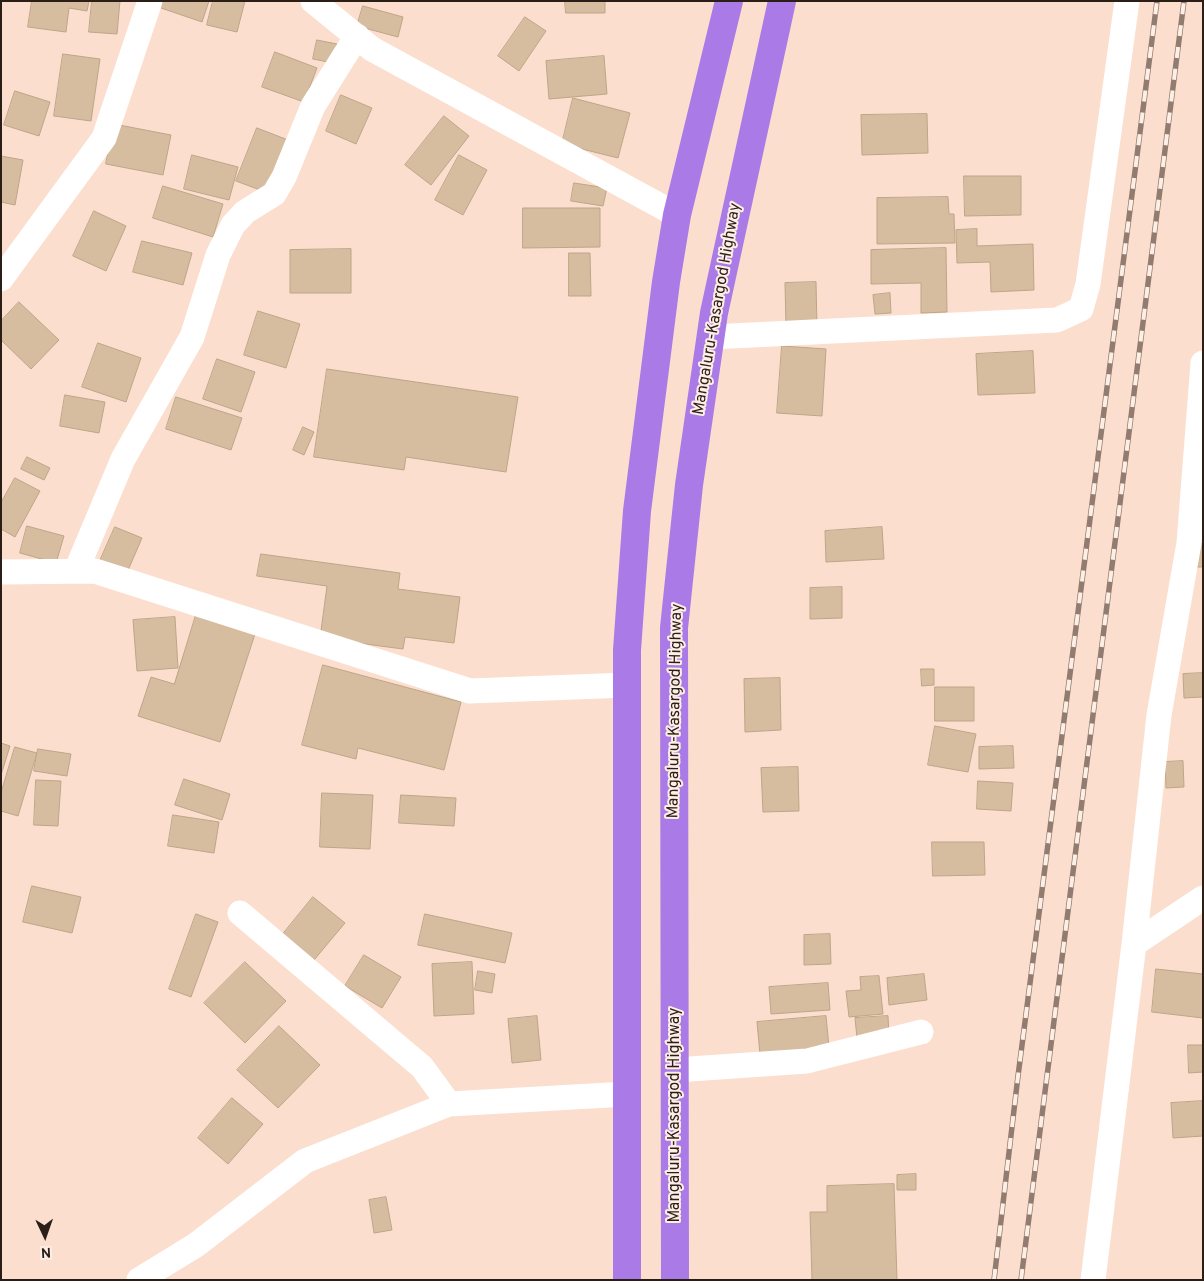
<!DOCTYPE html>
<html>
<head>
<meta charset="utf-8">
<style>
  body { margin:0 }
  #map { position:relative; width:1204px; height:1281px; overflow:hidden; background:#fbdecd; font-family:Overpass,sans-serif }
  canvas { display:block }
  .frame { position:absolute; inset:0; border:2px solid #2b1e16; pointer-events:none }
  .north { position:absolute; left:20px; top:1211px; width:50px; height:50px; -webkit-text-stroke:4px #fdeee6; paint-order:stroke; rotate:177deg; font-size:14px; font-weight:700; line-height:20px; text-align:center; color:#2b1e16 }
  .north::after { content:''; display:block; margin:auto; width:18px; height:22px; background:#2b1e16; clip-path:polygon(50% 0,100% 100%,50% 72%,0 100%) }
</style>
</head>
<body>
<div id="map">
<canvas width="1204" height="1281"></canvas>
<div class="frame"></div>
<div class="north">N</div>
</div>
<script>
const ctx = document.querySelector('canvas').getContext('2d');
ctx.lineJoin = 'round';
function paint(path, color) {
  ctx.fillStyle = color;
  ctx.fill(path, 'evenodd');
}
function trace(path, color, width, dash) {
  ctx.strokeStyle = color;
  ctx.lineWidth = width;
  ctx.lineCap = dash ? 'butt' : 'round';
  ctx.setLineDash(dash || []);
  ctx.stroke(path);
}
function label(font, color, halo, rows, align = 'center') {
  ctx.font = font + ' Overpass,sans-serif';
  ctx.lineWidth = 4;
  ctx.setLineDash([]);
  ctx.textBaseline = 'middle';
  ctx.strokeStyle = halo;
  ctx.fillStyle = color;
  for (const [text, x, y, turn = 0] of rows) {
    ctx.save();
    ctx.translate(x, y);
    ctx.rotate((+turn || 0) * Math.PI / 180);
    ctx.textAlign = isNaN(turn) ? turn : align;
    if (halo) ctx.strokeText(text, 0, 0);
    ctx.fillText(text, 0, 0);
    ctx.restore();
  }
}
const building = new Path2D(`
  M32,1H89L87,11L69,8L66,32L28,27Z
  M92,1H120L117,34L89,32Z
  M163,1H209L202,22L161,8Z
  M213,1H245L237,32L207,25Z
  M565,1H605V13H566Z
  M363,6L403,17L398,37L357,26Z
  M525,17L546,31L519,71L498,56Z
  M317,40L337,44L333,63L313,59Z
  M275,52L317,68L304,102L262,87Z
  M63,54L100,59L91,121L54,116Z
  M604,56L607,94L549,99L546,61Z
  M15,91L50,102L39,136L4,125Z
  M341,95L372,108L356,144L326,131Z
  M573,98L630,113L618,158L562,144Z
  M927,114L928,153L862,155L861,115Z
  M444,116L469,136L431,185L405,165Z
  M114,124L171,135L163,175L106,164Z
  M257,128L288,140L268,193L236,181Z
  M192,155L238,167L229,200L184,189Z
  M459,155L487,170L463,215L435,200Z
  M1,156L23,160L15,205L1,202Z
  M964,176H1021V215L965,216Z
  M574,183L607,188L603,206L571,201Z
  M163,186L223,204L213,237L153,218Z
  M948,197L949,214H954L955,243L877,244V198Z
  M523,208H600V247L523,248Z
  M94,211L126,226L106,271L73,256Z
  M977,229V246L1033,244L1034,290L991,292L990,262L957,263L956,230Z
  M142,241L192,253L183,285L133,272Z
  M946,248L947,312L921,313V283L871,284V250Z
  M351,249V293H290V250Z
  M569,253H590L591,296H569Z
  M816,282L817,327L786,328L785,283Z
  M890,293L891,313L875,314L873,295Z
  M19,302L59,340L31,369L1,340V321Z
  M258,311L300,324L286,368L244,355Z
  M98,343L141,358L126,402L82,387Z
  M782,346L826,349L822,416L777,413Z
  M1033,351L1035,393L978,395L976,354Z
  M217,359L255,372L241,412L203,399Z
  M327,369L518,397L506,472L406,457L404,470L314,457Z
  M65,395L105,402L99,433L60,426Z
  M176,397L242,418L231,450L166,429Z
  M303,427L314,432L304,455L293,450Z
  M27,457L50,468L44,480L21,469Z
  M15,478L40,491L15,537L1,529V503Z
  M27,526L64,536L56,563L20,553Z
  M115,527L142,538L126,575L99,563Z
  M882,527L884,559L826,562L825,531Z
  M1203,544V567H1192V545Z
  M261,554L400,573L398,589L460,597L454,643L405,637L403,649L320,638L327,586L257,576Z
  M842,587V618L810,619V588Z
  M196,615L255,634L220,742L138,716L151,677L174,684Z
  M175,617L178,668L137,671L133,620Z
  M323,665L461,702L444,770L358,748L356,759L302,745Z
  M921,669H934V685L922,686Z
  M1203,673V697L1184,698L1183,674Z
  M780,678L781,730L745,732L744,679Z
  M935,687H974V721H935Z
  M935,726L976,734L968,772L928,765Z
  M1,743L10,746L1,775Z
  M1013,746L1014,768L979,769V747Z
  M15,747L37,753L18,816L1,811V793Z
  M38,749L71,754L67,776L34,771Z
  M1183,761L1184,787L1166,788L1165,762Z
  M798,767L799,811L763,812L761,768Z
  M184,779L230,794L222,820L175,805Z
  M36,780L61,781L58,826L34,825Z
  M978,781L1013,783L1011,811L977,809Z
  M322,793L373,795L370,849L320,847Z
  M401,795L456,798L454,826L399,823Z
  M173,815L219,822L214,853L168,846Z
  M932,842H984L985,875L933,876Z
  M32,886L81,897L72,933L23,922Z
  M313,897L345,923L314,960L283,934Z
  M196,914L218,922L191,997L169,989Z
  M425,914L512,933L505,963L418,945Z
  M830,934L831,964L804,965V935Z
  M364,955L401,977L382,1008L345,986Z
  M245,962L286,1001L245,1043L204,1003Z
  M472,962L474,1014L434,1016L432,964Z
  M1156,969L1203,974V1018L1152,1012Z
  M478,971L495,974L492,993L475,990Z
  M924,974L927,1000L889,1005L887,978Z
  M879,976L883,1014L849,1017L846,991L861,990L860,977Z
  M828,983L830,1010L771,1014L769,987Z
  M537,1016L541,1060L512,1063L508,1019Z
  M826,1016L829,1047L760,1054L757,1022Z
  M888,1016L889,1036L857,1038L855,1018Z
  M279,1026L320,1065L278,1108L237,1070Z
  M1188,1045H1203V1072L1189,1073Z
  M232,1098L263,1124L228,1164L198,1138Z
  M1203,1101V1136L1173,1138L1171,1103Z
  M916,1174V1190H897V1175Z
  M894,1184L897,1280H812L810,1212H827V1186Z
  M386,1197L392,1230L374,1233L369,1200Z`);
paint(building, '#d6bd9f');
trace(building, '#bea588', 1);
trace(new Path2D(`
  M313,1L372,49L677,215
  M1,279L104,138L150,1
  M711,337L1057,320L1081,309L1088,284L1127,1
  M76,571L123,459L192,337L218,255L233,225L245,212L274,194L284,177L313,106L357,36
  M1,572L95,571L470,691L627,685
  M240,913L422,1067L449,1104
  M1134,944L1159,715L1189,543L1203,363
  M676,1070L807,1061L921,1032
  M139,1280L196,1245L305,1161L449,1104L627,1094
  M1093,1280L1134,944L1203,898`), '#fff', 25);
trace(new Path2D(`
  M627,1280V650L637,511L666,282L677,215L729,1
  M675,1280L674,628L689,485L714,313L782,1`), '#aa7ae7', 28);
const rail = new Path2D(`
  M994,1280L1018,1076L1157,1
  M1021,1280L1184,1`);
trace(rail, '#917c6f', 5.5);
trace(rail, '#fdeee6', 4, [11]);
label('16px', '#2b1e16', '#fdeee6', [
  ["Mangaluru-Kasargod Highway",718,309,-80],
  ["Mangaluru-Kasargod Highway",676,711,-89],
  ["Mangaluru-Kasargod Highway",676,1115,-90]
]);
</script>
</body>
</html>
